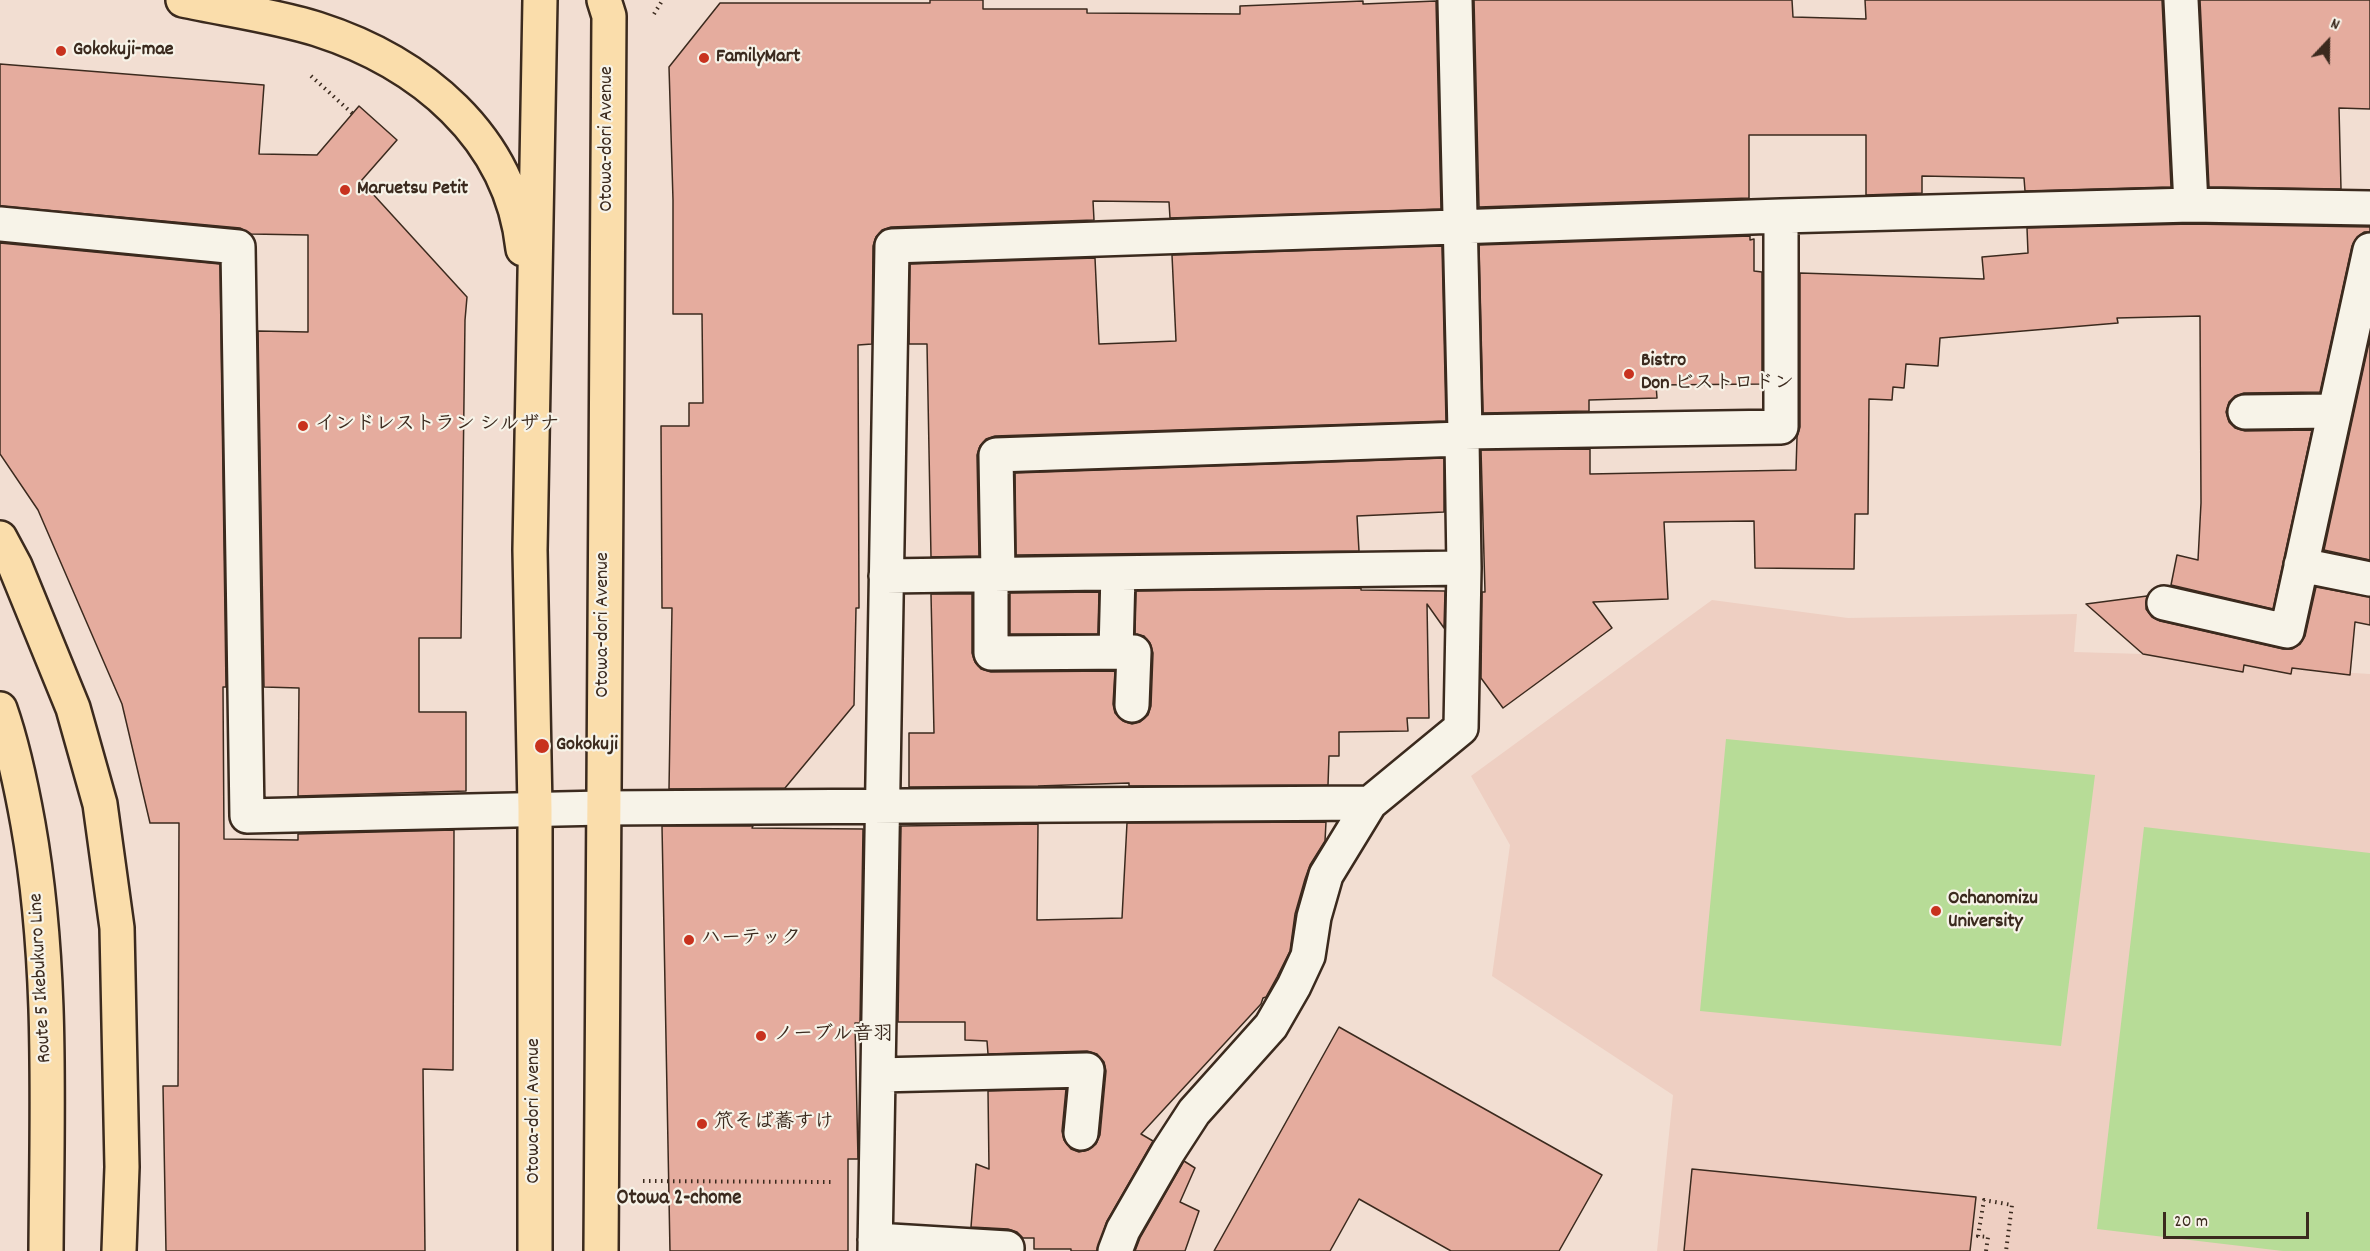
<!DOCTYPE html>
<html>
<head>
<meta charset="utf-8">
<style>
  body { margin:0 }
  #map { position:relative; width:2370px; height:1251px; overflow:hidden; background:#f2ded2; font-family:Dekko,sans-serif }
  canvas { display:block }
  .north { position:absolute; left:2298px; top:12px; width:60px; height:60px; -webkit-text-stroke:4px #f7f3e8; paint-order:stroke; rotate:22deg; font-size:16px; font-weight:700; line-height:24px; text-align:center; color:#3b2a1e }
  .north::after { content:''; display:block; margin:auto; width:21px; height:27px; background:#3b2a1e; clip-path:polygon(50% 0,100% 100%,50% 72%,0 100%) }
  .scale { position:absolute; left:2163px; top:1212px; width:146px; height:27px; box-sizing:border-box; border:3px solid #3b2a1e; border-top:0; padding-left:8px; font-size:18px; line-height:21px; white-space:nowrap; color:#3b2a1e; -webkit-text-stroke:4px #f7f3e8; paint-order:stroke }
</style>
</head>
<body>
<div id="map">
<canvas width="2370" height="1251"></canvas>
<div class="north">N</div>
<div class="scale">20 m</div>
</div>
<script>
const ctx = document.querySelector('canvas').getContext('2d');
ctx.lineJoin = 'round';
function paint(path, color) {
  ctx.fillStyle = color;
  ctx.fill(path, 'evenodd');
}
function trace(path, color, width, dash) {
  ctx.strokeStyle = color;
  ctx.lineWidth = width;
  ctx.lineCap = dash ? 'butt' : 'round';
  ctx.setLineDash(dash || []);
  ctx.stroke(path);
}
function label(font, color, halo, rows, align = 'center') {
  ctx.font = font + ' Dekko,"Klee One",sans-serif';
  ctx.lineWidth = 4.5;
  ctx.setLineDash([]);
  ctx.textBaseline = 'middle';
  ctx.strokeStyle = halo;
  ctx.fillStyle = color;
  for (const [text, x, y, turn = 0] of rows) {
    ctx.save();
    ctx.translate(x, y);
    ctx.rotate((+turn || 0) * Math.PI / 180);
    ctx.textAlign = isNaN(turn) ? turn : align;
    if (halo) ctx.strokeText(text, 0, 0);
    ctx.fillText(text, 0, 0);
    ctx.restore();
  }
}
paint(new Path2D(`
  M1712,600L1848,618L2077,614L2074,652L2144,654L2196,663L2370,674V1251H1657L1673,1095L1492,976L1510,845L1471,776Z`), '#eecfc2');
paint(new Path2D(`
  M1726,739L2095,775L2061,1046L1700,1011Z
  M2144,827L2370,853V1251H2283L2097,1229Z`), '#b7dc97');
const building = new Path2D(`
  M930,0H983V9H1087V13L1240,14V6L1363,1V4L1436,1L1441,209L1170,218L1169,202L1093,201L1094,220L891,227L882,230L876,237L873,246L872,344L858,345L859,608H856L854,705L785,788L669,789L672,608H662L661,426H689V403H703L702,314H673V200L669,67L720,3H930Z
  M1474,0H1792L1793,17L1866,19L1865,0H2162L2171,187L2025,191L2024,178L1922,176V193L1866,195V135H1749V198L1479,207Z
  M2200,0H2370V109L2339,108L2341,189L2209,187Z
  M0,64L264,85L259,154L317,155L359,106L397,140L361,181L467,297L465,320L461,638H419V712H466V791L298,796L299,688L264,687L258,331L308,332V235L251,234L240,228L0,206Z
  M2191,224L2370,227V232H2364L2357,237L2352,246L2320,392L2244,393L2235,396L2229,402L2226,412L2229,422L2235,428L2245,431L2312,430L2273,609L2171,585L2177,555L2198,560L2201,503L2200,316L2117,318L2118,323L1940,338L1938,366L1906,364L1904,388L1893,387L1892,400L1869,399L1868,514H1855L1854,569L1755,568L1754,521L1664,522L1668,599L1593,602L1612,628L1503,708L1481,678L1482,592H1485L1481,450L1590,449V474L1796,470L1797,437L1800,427V273L1984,279L1982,257L2028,253L2027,228Z
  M1750,236V240L1754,239V271L1762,272V384L1656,385L1657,398L1589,400V411L1483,413L1479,245Z
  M0,243L220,264L226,687H223L224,839L298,840V834L454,830L453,1070L423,1069L425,1251H166L163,1086H178L179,823H150L122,704L38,510L0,454Z
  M1442,246L1446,421L995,436L986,439L980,446L977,455L979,556L931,557L927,344H909L910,264L1095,258L1099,344L1176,341L1172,255Z
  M2370,338V560L2324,550Z
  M1444,458V512L1357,516L1359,551L1016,555L1015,473Z
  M2316,587L2370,597V625L2355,622L2350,675L2292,668L2291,674L2244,665L2243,672L2143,654L2086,604L2147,596L2146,609L2152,617L2160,621L2283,649H2292L2300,644L2305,636Z
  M1361,588V590L1445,591L1444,628L1427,604L1429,718H1407L1408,731L1339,732V756H1329L1328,785L1129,786V783L1038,786L909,787V733H934L931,594H972V653L975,662L981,669L991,672L1115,671L1113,704L1115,713L1123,721L1132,724L1140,722L1148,715L1151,706L1153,653L1150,643L1144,636L1135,634L1136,591Z
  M1099,592L1098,634H1010V593Z
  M1326,822L1325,841L1310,865L1305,879L1295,914L1290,951L1277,977L1266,997L1263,998L1261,1004L1141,1134L1153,1141L1107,1221L1097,1251H1071V1249H1034V1238H1023L1017,1232L1008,1229L971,1227L976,1164L989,1169L988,1091L1066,1089L1062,1131L1064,1140L1071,1149L1079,1152L1088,1150L1096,1144L1100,1135L1106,1071L1104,1062L1097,1054L1087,1051L988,1054L987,1041L965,1040V1022H898L901,826L1038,824L1037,920L1122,918L1127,823Z
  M662,826H753L752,828L863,829L860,1023H855L858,1159H848V1251H670Z
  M1339,1027L1602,1175L1559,1251H1451L1359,1199L1330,1251H1214Z
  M1184,1161L1195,1168L1180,1202L1199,1211L1185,1251H1135L1140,1238Z
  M1692,1169L1976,1197L1970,1251H1684Z`);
paint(building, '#e5ac9e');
trace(building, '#3b2a1e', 1.5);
const minor = new Path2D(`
  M2181,0L2191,205
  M0,224L238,247L247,816L603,808L1370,803
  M2245,412L2335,411
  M1465,432L1781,427V216
  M2301,565L2370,579
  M998,574L996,455L1462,439
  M991,575V653L1134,652L1132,705
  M886,576L1464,568
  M2164,603L2287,631L2370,250
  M1116,652L1118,573
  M878,1075L1087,1070L1081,1133
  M875,1240L1007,1248
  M875,1251L892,246L1781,216L2191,205L2370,208
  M1115,1251L1123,1230L1168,1152L1194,1112L1271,1026L1294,986L1308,956L1314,917L1326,875L1370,803L1461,728L1464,568L1462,439L1465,432L1455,0`);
const major = new Path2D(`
  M183,0C225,9 276,16 317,29C420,62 511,136 523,249
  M535,1251V809L530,550L540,0
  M601,1251L609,16L604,0`);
const highway = new Path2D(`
  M0,538L15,566L73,708L100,804L117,928L122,1167L119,1251
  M0,709C13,746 21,785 28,824C53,965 47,1108 46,1251`);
trace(minor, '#3b2a1e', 38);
trace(major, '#3b2a1e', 38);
trace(highway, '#3b2a1e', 38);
trace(new Path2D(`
  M654,14L662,1
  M311,76L353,114
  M643,1181L833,1182
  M1986,1251L1988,1237L1978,1236L1984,1200L2012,1205L2006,1251`), '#3b2a1e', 4, [1.5, 4.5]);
trace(minor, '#f7f3e8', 33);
trace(major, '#faddab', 33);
trace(highway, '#faddab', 33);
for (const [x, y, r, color] of [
  [61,51,6,"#c8321e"],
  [704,58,6,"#c8321e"],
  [345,190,6,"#c8321e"],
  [1629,374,6,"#c8321e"],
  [303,426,6,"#c8321e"],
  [542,746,8,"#c8321e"],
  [1936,911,6,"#c8321e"],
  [689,940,6,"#c8321e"],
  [761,1036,6,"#c8321e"],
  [702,1124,6,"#c8321e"]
]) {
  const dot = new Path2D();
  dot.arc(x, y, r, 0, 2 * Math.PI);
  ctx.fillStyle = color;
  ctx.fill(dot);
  trace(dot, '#f7f3e8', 2);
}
label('bold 20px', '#3b2a1e', '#f7f3e8', [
  ["Gokokuji-mae",73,51],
  ["FamilyMart",716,58],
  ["Maruetsu Petit",357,190],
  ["Bistro",1641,362],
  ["Don ビストロドン",1641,385],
  ["インドレストラン シルザナ",315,426],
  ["Gokokuji",556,746],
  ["Ochanomizu",1948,900],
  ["University",1948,923],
  ["ハーテック",701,940],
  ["ノーブル音羽",773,1036],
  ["笊そば蕎すけ",714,1124]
], 'left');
label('20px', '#3b2a1e', '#f7f3e8', [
  ["Otowa-dori Avenue",608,139,-90],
  ["Otowa-dori Avenue",604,625,-90],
  ["Route 5 Ikebukuro Line",42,978,-93],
  ["Otowa-dori Avenue",535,1111,-90]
]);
label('bold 21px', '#3b2a1e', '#f7f3e8', [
  ["Otowa 2-chome",679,1200]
]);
</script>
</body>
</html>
